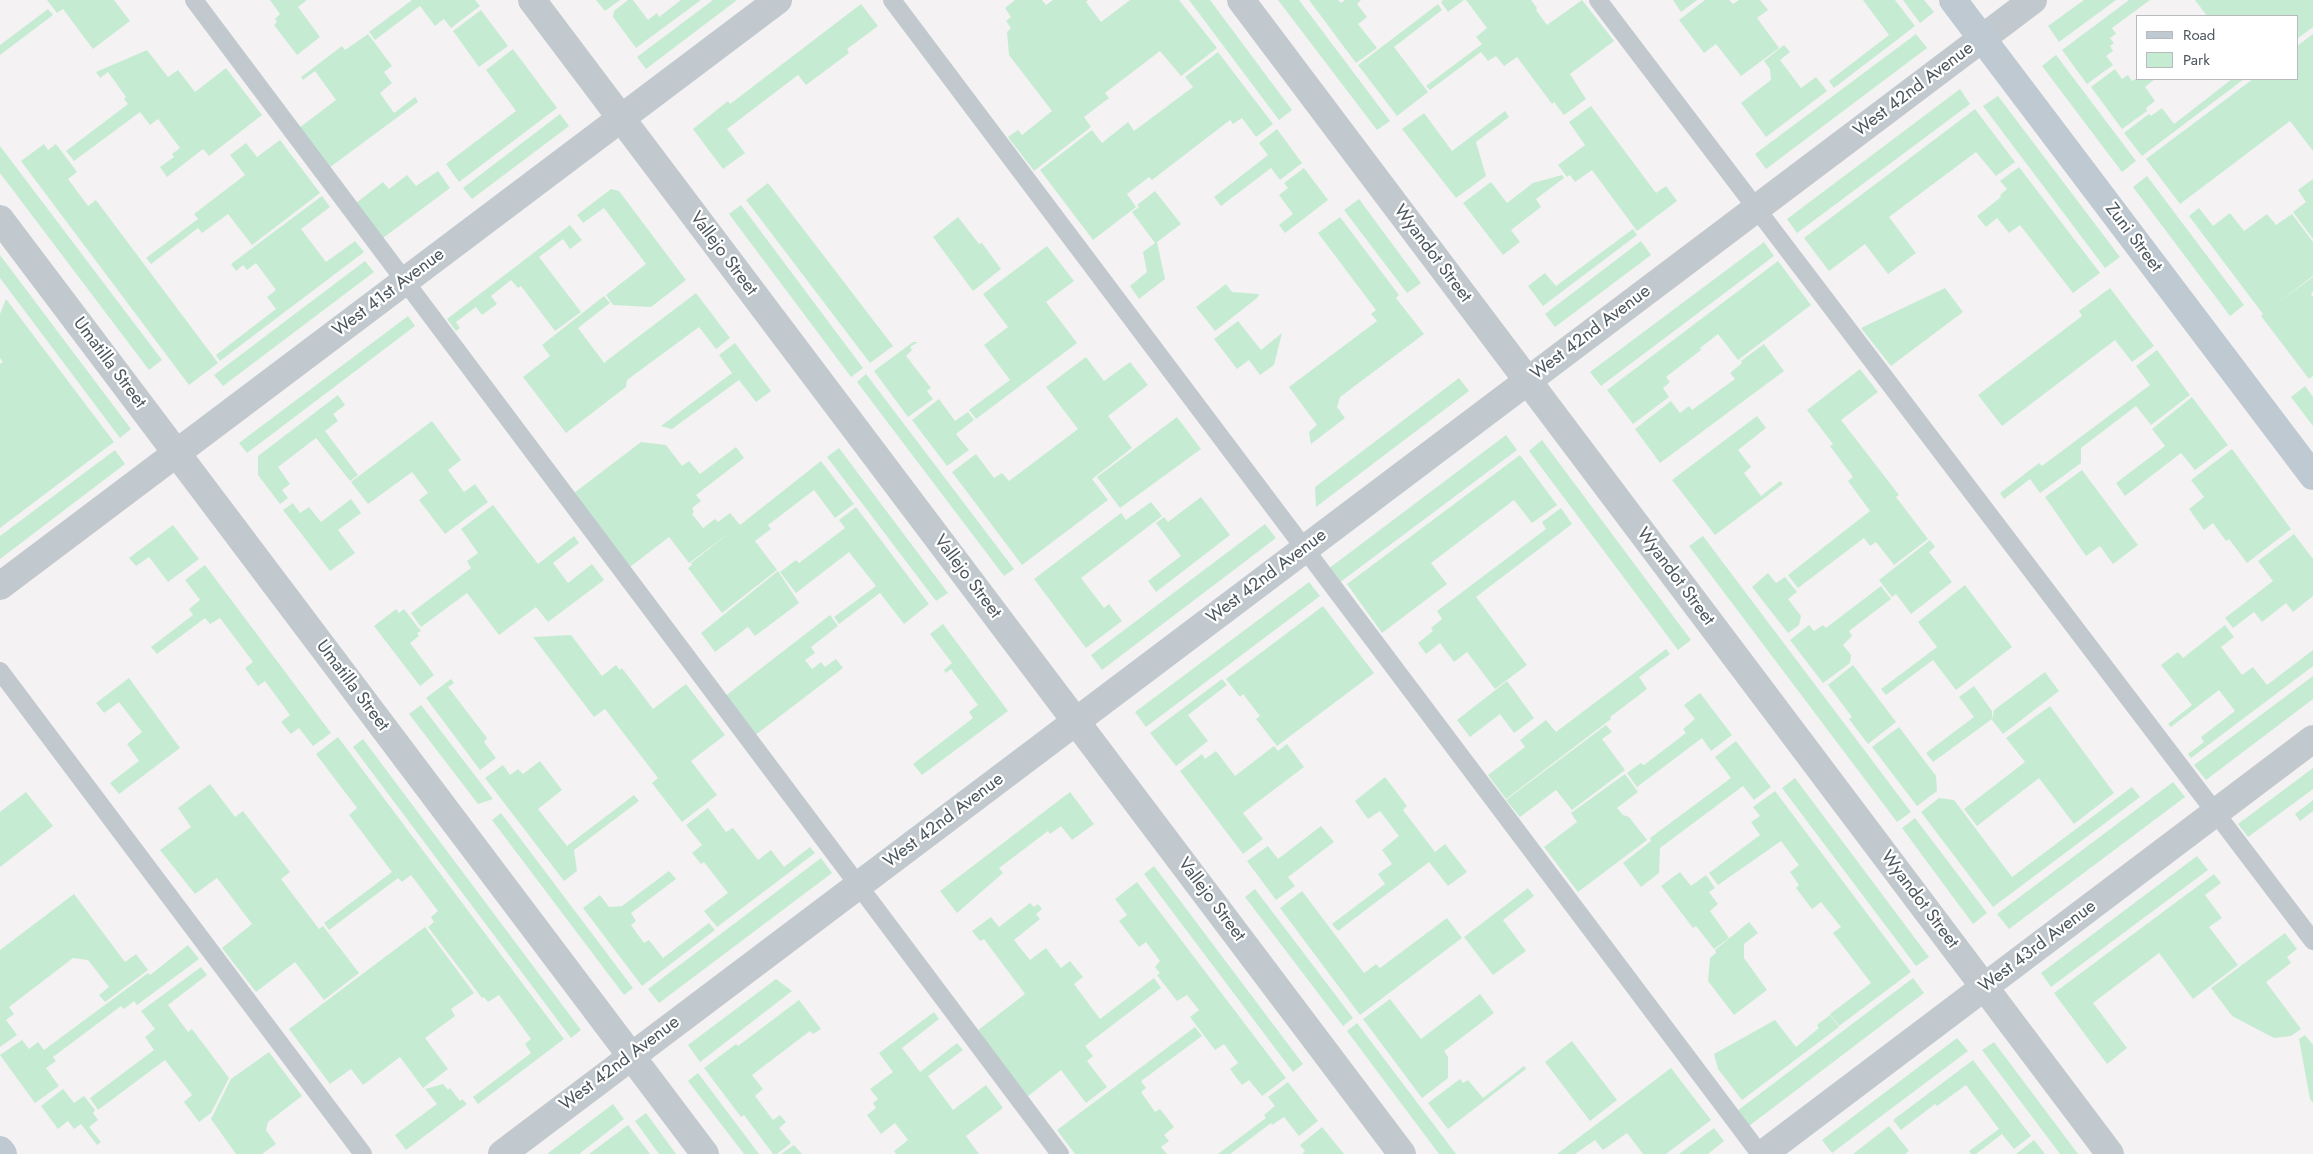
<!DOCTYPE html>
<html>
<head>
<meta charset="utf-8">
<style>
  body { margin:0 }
  #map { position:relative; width:2313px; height:1154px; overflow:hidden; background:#f4f2f2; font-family:Jost,sans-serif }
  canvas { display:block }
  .legend { position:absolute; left:2136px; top:15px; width:162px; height:65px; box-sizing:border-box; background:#fff; border:1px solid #b7bbbe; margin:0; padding:6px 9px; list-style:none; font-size:15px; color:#4b565d }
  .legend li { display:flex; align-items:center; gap:10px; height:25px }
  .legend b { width:25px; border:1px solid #b7bbbe }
</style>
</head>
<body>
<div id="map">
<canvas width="2313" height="1154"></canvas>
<ul class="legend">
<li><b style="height:6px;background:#bfc9d1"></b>Road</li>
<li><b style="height:14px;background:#c5ecd2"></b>Park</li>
</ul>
</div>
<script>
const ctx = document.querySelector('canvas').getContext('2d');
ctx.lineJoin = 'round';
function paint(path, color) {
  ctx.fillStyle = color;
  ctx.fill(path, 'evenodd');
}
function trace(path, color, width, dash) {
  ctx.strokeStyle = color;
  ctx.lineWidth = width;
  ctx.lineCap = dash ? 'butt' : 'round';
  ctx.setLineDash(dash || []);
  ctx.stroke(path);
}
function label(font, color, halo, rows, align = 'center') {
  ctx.font = font + ' Jost,sans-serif';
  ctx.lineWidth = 4.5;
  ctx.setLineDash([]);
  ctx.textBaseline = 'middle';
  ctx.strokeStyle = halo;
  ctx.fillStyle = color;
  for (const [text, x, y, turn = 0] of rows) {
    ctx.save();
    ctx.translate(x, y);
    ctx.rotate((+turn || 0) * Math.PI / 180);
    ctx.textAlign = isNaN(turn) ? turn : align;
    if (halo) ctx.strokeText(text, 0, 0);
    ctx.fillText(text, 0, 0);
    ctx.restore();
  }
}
paint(new Path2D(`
  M47,0H114L130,21L93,49L63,9L57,13Z
  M270,0H307L298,7L320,37L297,55L274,25L277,22L275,19L280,14Z
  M412,0H475L480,6L451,28L444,19L435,26L420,6L375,40L369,32Z
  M596,0H620L605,11Z
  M628,0H633L648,20L657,13L659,17L681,0H701L636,48L613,17L614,11Z
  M713,0H737L646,69L637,57Z
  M1015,0H1042L1046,5L1053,0H1088L1086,2L1101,22L1130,0H1179L1217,48L1181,76L1160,51L1105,93L1109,98L1084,117L1091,127L1034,171L1008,137L1018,130L1022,135L1052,111L1009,55L1007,32L1011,28L1006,21L1011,17L1005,8Z
  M1189,0H1210L1292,110L1279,120Z
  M1278,0H1299L1390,121L1377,130Z
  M1309,0H1338L1341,3L1345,0H1361L1357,4L1367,17L1358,24L1377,48L1356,63Z
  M1443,0H1464L1448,12L1441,2Z
  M1466,0H1531L1537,8L1536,10L1547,25L1582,0L1614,41L1570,74L1586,99L1564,115L1554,102L1552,104L1517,57L1504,66L1496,56L1488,61L1481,52L1430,90L1426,86L1482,44L1476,37L1487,28Z
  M1673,0H1697L1681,12Z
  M1705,0H1729L1733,4L1739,0H1760L1768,10L1757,18L1779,48L1741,76L1716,44L1704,53L1679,20Z
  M1863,0H1895L1915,26L1834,88L1829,81L1889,35Z
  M1903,0H1924L1934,12L1920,23Z
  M2084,0H2116L2059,42L2048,26Z
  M2129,0H2150L2112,28L2116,34L2110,38L2114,43L2110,46L2113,51L2106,56L2113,65L2087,84L2062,50Z
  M2195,0H2313V27L2297,39V16H2207Z
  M861,4L878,26L847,49L849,53L806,85L798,75L727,129L745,153L723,169L693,129L728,101L730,104Z
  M1438,4L1442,10L1394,47L1428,92L1397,116L1358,65Z
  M48,9L53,15L0,55V45Z
  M481,10L508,46L479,67L453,31Z
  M368,34L392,66L384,72L392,83L380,93L394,113L415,97L418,102L329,168L299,128L336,100L315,71L303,80L301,77L342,46L345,50Z
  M1916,34L1927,48L1766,169L1755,154Z
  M2313,34V151L2290,121L2180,204L2146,159L2253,79H2297V46Z
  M1784,45L1790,52L1780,60L1801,88L1816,77L1827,91L1766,137L1741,103L1771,80L1770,69L1764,61Z
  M513,49L557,108L459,182L446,164L516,111L486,70Z
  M147,50L168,77L178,70L195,92L226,68L262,115L209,156L203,149L167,177L160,167L174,157L172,154L180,148L158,119L150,125L140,112L74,161L66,151L128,104L124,99L126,97L108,72L100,78L96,72Z
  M1218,52L1273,124L1256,137L1242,118L1233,124L1230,120L1152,180L1149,177L1127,194L1136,207L1093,240L1040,170L1092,130L1102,143L1128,122L1134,131L1193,87L1185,77Z
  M2056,55L2136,161L2122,172L2042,66Z
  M2115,69L2122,79L2128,75L2132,81L2137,78L2155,79L2145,87L2155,101L2146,108L2147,111L2122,129L2091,87Z
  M2232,79H2244L2142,156L2124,133L2149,114L2151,116L2162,108L2174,124Z
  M1960,89L1970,104L1797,233L1787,219Z
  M1998,96L2120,257L2105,268L1983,106Z
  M1591,106L1656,193L1666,186L1677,201L1637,231L1592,170L1575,182L1570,175L1567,177L1558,165L1585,145L1569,122Z
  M1975,109L2015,162L1996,176L1976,152L1889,217L1916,253L1888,274L1865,244L1829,271L1804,238Z
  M1505,111L1509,117L1476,142L1486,176L1456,198L1402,129L1424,113L1452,151Z
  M560,114L569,126L472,199L463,188Z
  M1277,129L1302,163L1280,180L1271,168L1221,206L1214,197L1268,155L1259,143Z
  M280,140L320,193L252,245L228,214L202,233L198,228L151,264L146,258L198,219L194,214L245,175L230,155L246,143L257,157Z
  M44,144L48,150L56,144L77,172L68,179L88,206L96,200L218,363L189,385L21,161Z
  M0,146L162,360L149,370L0,173Z
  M2019,167L2100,273L2073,293L2020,225L2009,233L1997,218L1986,227L1977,216L2001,197L2000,195L2007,189L2000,181Z
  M1304,168L1328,200L1285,233L1279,225L1293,214L1279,195L1288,188L1284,183Z
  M438,171L450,188L383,238L356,203L383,182L389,189L407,175L416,186Z
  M1562,175L1564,178L1536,199L1541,207L1511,230L1520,242L1503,255L1463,203L1491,182L1507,203L1533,183Z
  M2147,176L2244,305L2230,316L2133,187Z
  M2313,179V239L2293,212L2306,202L2298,190Z
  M768,183L893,346L870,363L746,200Z
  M611,189L619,191L686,280L651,307L613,305L606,295L646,264L604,208L583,223L577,215Z
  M1155,191L1181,224L1157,242L1165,279L1139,299L1130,286L1147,272L1143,252L1155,243L1132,212L1139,207L1137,205Z
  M322,196L330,207L301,229L326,262L355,241L364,252L220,361L216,355L276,309L267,297L276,290L256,263L247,270L243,265L236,271L231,264Z
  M1359,199L1421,283L1407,293L1344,210Z
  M741,205L863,368L851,377L729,214Z
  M2199,208L2213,226L2230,213L2244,231L2267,214L2276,225L2292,214L2313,242V276L2276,304L2313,277V292L2311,294L2313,297V376L2309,379L2261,316L2263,314L2189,216Z
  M958,217L979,244L982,243L1001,269L973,291L933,237Z
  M1340,217L1399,295L1396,298L1424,334L1340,397L1337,407L1345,418L1311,444L1309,432L1317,425L1289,387L1377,321L1371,314L1376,310L1318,233Z
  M570,225L582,240L570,249L563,239L539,257L581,312L555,331L521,286L518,288L511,280L491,296L497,304L482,315L476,307L456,322L460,328L456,331L447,319Z
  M1633,229L1637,235L1543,306L1528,286L1545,273L1556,286Z
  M1641,241L1651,255L1555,327L1545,314Z
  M1764,242L1774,256L1601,386L1590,372Z
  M1047,246L1074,281L1046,302L1077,343L976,419L969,410L1010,380L984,345L1008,327L983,294Z
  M0,255L131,429L120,438L0,278Z
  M365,261L374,272L223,386L214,375Z
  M1778,261L1811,305L1738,360L1718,334L1700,348L1701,350L1666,377L1670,382L1663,388L1669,397L1633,424L1607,390Z
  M1226,284L1232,292L1259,294L1257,298L1215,331L1196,307Z
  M1945,288L1963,312L1891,366L1861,328Z
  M2110,288L2154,346L2132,362L2115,340L2002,426L1978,395L2082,316L2079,311Z
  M696,293L730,338L716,349L699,327L627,380L626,387L566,433L523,377L550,356L542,345L604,296L610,303L578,328L605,364V362Z
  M6,299L114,442L0,528V364L3,362L0,358V314Z
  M408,316L415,326L247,453L239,443Z
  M1238,321L1261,350L1282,333L1274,365L1260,375L1249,360L1237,369L1214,339Z
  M913,342H918L910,347L912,350L906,356L931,388L927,391L933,399L908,417L874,371Z
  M735,343L771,391L756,402L739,380L672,429L661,426L732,373L719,355Z
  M1764,344L1784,371L1660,463L1635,429L1671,401L1680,413L1689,406L1692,410L1735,379L1730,373L1742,363L1741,361Z
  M2157,350L2190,395L2151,425L2136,406L2081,448V463L2040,493L2030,479L2004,499L2000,493L2039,463L2042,466L2150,385L2136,366Z
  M1086,357L1104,381L1130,362L1148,385L1108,416L1132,448L1092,479L1108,500L1022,565L952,472L976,454L994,478L1002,473L1009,481L1078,429L1046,387Z
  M1860,369L1878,392L1841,420L1899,495L1896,497L1928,539L1894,565L1876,542L1870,546L1864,538L1798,588L1788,575L1870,511L1848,481L1853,477L1830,446L1833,444L1807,410Z
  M866,374L1014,569L1004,576L857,382Z
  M1459,378L1469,391L1316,507L1315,487Z
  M2305,386L2313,397V426L2291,397Z
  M338,395L345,405L333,414L338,421L325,431L358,475L350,481L316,438L278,467L290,484L282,490L288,498L280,504L258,475V456Z
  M2192,397L2228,445L2195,470L2181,453L2125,496L2116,483L2165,446L2152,429Z
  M939,399L955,421L968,412L974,420L956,434L969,450L947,466L912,420Z
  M1757,416L1766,428L1738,450L1751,467L1744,473L1761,496L1780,481L1783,484L1715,535L1672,480Z
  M1177,417L1201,449L1120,508L1097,477Z
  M432,421L461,460L448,470L464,492L475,484L488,502L445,534L419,500L428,493L412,472L368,504L351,482Z
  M1506,435L1517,450L1339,583L1328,569Z
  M1542,440L1691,640L1678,650L1529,451Z
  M641,442L666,445L682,466L689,461L700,474L736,447L744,458L696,495L701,501L692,508L694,512L692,514L703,528L715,519L718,522L730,513L740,525L821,461L854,504L835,518L814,490L768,525L771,529L755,541L777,570L722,613L688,568L692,565L691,563L732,531L689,563L669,537L630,567L574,493Z
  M839,448L948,593L936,601L827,457Z
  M2232,449L2291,529L2247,563L2229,539L2226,541L2213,523L2204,530L2189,509L2204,497L2191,480Z
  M115,450L125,464L0,559V536Z
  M1520,455L1557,505L1532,523L1514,500L1431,563L1447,584L1382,633L1347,584Z
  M2082,470L2138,545L2113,564L2100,546L2086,556L2045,497Z
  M1201,497L1230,535L1156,592L1148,581L1181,556L1156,523L1164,517L1168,522Z
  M351,499L361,513L338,530L355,553L330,571L283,510L293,503L300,513L309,507L321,522Z
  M1151,502L1162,516L1081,578L1104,608L1109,604L1122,621L1086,648L1034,579L1121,513L1126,520Z
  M493,505L538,564L574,536L579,543L553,563L568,583L592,564L604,580L548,622L536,607L499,635L467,593L421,627L411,613L471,568L467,561L478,553L461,529Z
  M856,507L929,604L904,624L880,593L839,624L834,617L876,586L849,552L796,593L780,572L796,560L799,563L845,528L839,520Z
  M1561,508L1572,524L1476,597L1527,665L1495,689L1467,652L1454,662L1440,643L1426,654L1418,643L1433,631L1431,628L1442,619L1437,611L1546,529L1542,522Z
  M1265,524L1276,538L1102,670L1091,655Z
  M173,525L199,559L168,582L149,557L136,566L129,558Z
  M2294,534L2313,559V596L2293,612L2286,603L2262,622L2254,612L2233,628L2225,618L2273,581L2258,561Z
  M1703,536L1911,812L1897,822L1689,546Z
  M1930,540L1935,547L1929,552L1952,582L1911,614L1896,594L1892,597L1879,580Z
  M205,565L331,733L313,746L299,728L291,734L281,722L290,715L265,681L258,686L245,668L253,662L220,618L210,624L205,618L157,654L151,647L193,615L189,609L200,600L185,580Z
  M778,571L799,603L755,636L748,627L715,652L701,633Z
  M1768,573L1776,583L1785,577L1797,592L1788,599L1801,616L1799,625L1788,633L1752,587Z
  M1309,582L1320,596L1146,727L1135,712Z
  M1965,585L2012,647L1956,690L1933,660L1886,695L1881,689L1937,647L1918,622Z
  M1881,586L1891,599L1849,631L1852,636L1843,645L1851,655L1850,663L1823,683L1790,640L1809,625L1814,631L1823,625L1826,628Z
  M1323,606L1374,673L1277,746L1256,719L1260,716L1243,694L1240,697L1226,679Z
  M396,609L399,613L404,609L421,631L417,633L419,636L410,643L434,675L420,686L374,626Z
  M830,615L838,626L811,647L815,653L805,660L812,669L821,662L825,667L836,659L843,668L754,736L724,697Z
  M943,624L1008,711L922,775L913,764L973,718L969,712L978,705L951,669L946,673L944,670L952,663L930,634Z
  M2225,625L2234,637L2221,647L2242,675L2253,667L2267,685L2313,650V666L2191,758L2188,754L2204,742L2201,737L2235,711L2219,690L2171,727L2168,724L2192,705L2161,665L2178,652L2183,658Z
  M571,635L602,676L616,665L620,670L622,668L653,709L686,684L725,735L691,761L717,795L682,822L652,783L658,778L605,709L594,717L533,637Z
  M1666,649L1670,654L1639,677L1647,689L1610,717L1611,719L1506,799L1488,775L1525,747L1520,740L1546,720L1556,732Z
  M1853,665L1896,722L1868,744L1849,719L1852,717L1828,685Z
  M2045,672L2059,691L2003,734L1992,720L1994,710Z
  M2313,676V699L2206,780L2194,765Z
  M129,678L180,748L119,794L110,783L139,761L127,744L142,732L119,702L104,713L96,703Z
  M451,679L454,683L448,687L487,738L484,742L496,758L480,770L426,698Z
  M1222,679L1227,685L1188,715L1208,741L1176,766L1150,733Z
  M1507,681L1534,718L1514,733L1500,714L1470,737L1457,720Z
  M1974,686L1992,711V719L1933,762L1926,753L1974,717L1959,697Z
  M1700,693L1732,735L1711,751L1702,738L1637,787L1627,773L1641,763L1644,765L1686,733L1683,729L1695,719L1684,705Z
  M421,705L493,799L478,804L409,714Z
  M2050,706L2114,793L2074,824L2039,778L1977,826L1964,809L2025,762L2006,738Z
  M1606,725L1612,732L1602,739L1625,770L1572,810L1556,790L1520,817L1506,800Z
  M1899,727L1936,776L1937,791L1917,806L1872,747Z
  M338,737L564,1039L478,1104L473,1097L531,1053L525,1044L531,1039L499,995L488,1002L484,997L482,998L428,927L434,922L431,917L438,911L411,875L402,882L398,878L329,930L324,923L392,872L349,815L357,808L316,754Z
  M363,739L581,1030L571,1038L353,747Z
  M1736,741L1771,787L1754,800L1743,786L1660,848L1659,873L1641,887L1623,863L1651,841L1650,838L1731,778L1715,757Z
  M1287,744L1304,767L1243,813L1263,839L1243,854L1180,771L1202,754L1205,759L1216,751L1235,776L1274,746L1278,751Z
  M540,761L562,790L538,809L567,846L634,795L639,801L574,850L577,871L564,881L485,778L503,765L510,775L518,769L523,774Z
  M2313,768V789L2248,837L2238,824Z
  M1625,774L1638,792L1617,808L1623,815L1629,817L1647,840L1578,892L1544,847L1577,822L1571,813Z
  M1385,777L1407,806L1403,810L1435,852L1445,844L1467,872L1448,886L1429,862L1338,931L1332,924L1385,884L1378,874L1392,864L1382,850L1399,836L1380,811L1368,819L1355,801Z
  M1795,778L1929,957L1916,966L1782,788Z
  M2173,782L2185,797L2009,929L1997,914Z
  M210,784L235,817L243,811L290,872L281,879L319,929L323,926L359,973L324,1000L295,962L256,992L222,948L252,924L217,878L195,894L160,850L191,827L178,808Z
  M2132,787L2140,797L1993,907L1921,812L1939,798L1954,800L2012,877Z
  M1775,791L1911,972L1839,1026L1830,1014L1871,983L1833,933L1841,927L1821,902L1812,909L1796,888L1799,885L1790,872L1799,865L1781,841L1718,885L1709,873L1760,835L1751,822L1760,816L1753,807Z
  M26,792L53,826L0,867V812Z
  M1070,792L1094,824L1072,840L1061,826L1050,834L1048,831L999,868L1003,873L957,913L940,891Z
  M2313,800V811L2300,821L2295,814Z
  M708,808L726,832L733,828L758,860L771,850L784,867L810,847L815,853L717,927L704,911L728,893L704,862L701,864L692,853L702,845L686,825Z
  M501,813L633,988L624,995L492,820Z
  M1915,818L1987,913L1973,924L1902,828Z
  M1321,826L1334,842L1288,877L1295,886L1276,900L1247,861L1268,846L1278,859Z
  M2197,856L2208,870L2051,987L2041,973Z
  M821,858L832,873L659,1003L648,989Z
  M1154,866L1303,1064L1293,1072L1144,874Z
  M669,871L676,879L631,913L636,921L631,925L644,943L649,940L663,958L709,923L715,930L642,986L583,908L600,895L609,907L622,906Z
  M1680,872L1691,886L1706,875L1715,888L1709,892L1718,904L1710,911L1729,938L1714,949L1696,926L1693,928L1661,886Z
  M2214,874L2221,883L2205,895L2222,918L2209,927L2238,965L2193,999L2159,953L2093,1003L2127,1048L2107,1064L2054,993Z
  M1137,882L1286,1078L1262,1096L1249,1080L1242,1085L1230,1069L1238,1063L1224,1044L1215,1050L1190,1017L1199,1010L1187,995L1177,1001L1157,975L1160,973L1155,967L1160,961L1146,942L1139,947L1119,921L1127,915L1115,899Z
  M1528,888L1534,896L1503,920L1526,951L1493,975L1464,937Z
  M1255,889L1353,1018L1343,1026L1245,897Z
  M1302,891L1364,973L1376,964L1380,968L1447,918L1462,938L1360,1015L1280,908Z
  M74,894L125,962L136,954L148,970L105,1002L99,995L109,987L88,960L73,958L9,1007L14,1014L6,1020L17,1035L0,1047V950Z
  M1030,903L1034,907L1038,904L1042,909L1036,914L1040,919L1014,940L1030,960L1046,948L1061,968L1070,961L1083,977L1074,984L1100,1019L1154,978L1161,988L1085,1046L1093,1056L1087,1061L1107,1087L1086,1103L1061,1070L1027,1097L977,1031L1025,994L984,939L980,941L972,931L991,917L999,927Z
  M1749,922L1758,933L1744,944V958L1767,990L1734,1015L1708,981L1710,958L1716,953L1715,950Z
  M425,927L474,993L451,1009L455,1016L425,1038L448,1069L423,1088L400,1057L363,1085L351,1069L330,1084L289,1029Z
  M2285,933L2297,949L2287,957L2291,963L2266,982L2301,1029L2291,1036L2274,1038L2232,1016L2211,988Z
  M188,945L199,959L137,1005L134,1001L124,1009L121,1006L53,1057L56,1061L46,1068L59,1086L35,1103L0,1055L22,1040L29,1049L38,1042L44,1050L148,973L150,975Z
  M201,967L207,975L168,1005L188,1032L192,1029L229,1078L211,1113L199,1122L184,1102L192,1095L165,1060L98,1110L90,1098L154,1050L145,1037L155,1029L141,1011Z
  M1913,978L1924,993L1749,1126L1737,1111Z
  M776,979L792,991L700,1062L688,1045Z
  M1480,994L1494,1013L1444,1051L1448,1057V1078L1422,1098L1363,1019L1390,999L1421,1039Z
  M799,1000L821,1029L813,1034L810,1031L752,1075L763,1089L755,1096L773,1120L780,1115L786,1122L779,1128L791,1143L777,1154H773L744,1115L741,1117L704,1068L736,1044L738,1046Z
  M934,1012L939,1019L902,1048L920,1072L957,1043L963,1050L928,1076L953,1110L986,1085L1003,1108L966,1136L979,1154H896L894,1151L908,1140L895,1123L881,1134L867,1115L876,1108L873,1103L878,1099L870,1089L893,1072L879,1053Z
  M1830,1015L1839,1027L1742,1100L1718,1069L1714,1054L1775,1020L1796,1047L1819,1028L1817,1025Z
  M1357,1023L1456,1154H1439L1347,1031Z
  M1195,1027L1202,1036L1141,1081L1146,1088L1141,1092L1155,1112L1160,1109L1174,1127L1164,1135L1169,1141L1161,1147L1167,1154H1075L1057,1130Z
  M2305,1035L2313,1045V1103L2310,1099L2299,1039Z
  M1957,1038L1968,1051L1832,1153L1822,1140Z
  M1572,1041L1617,1100L1590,1121L1545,1062Z
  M1994,1042L2078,1154H2060L1982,1050Z
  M269,1052L302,1096L268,1122L266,1130L276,1144L262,1154H236L211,1119L231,1079Z
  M1973,1060L2031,1136L2014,1149L2002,1134L1976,1154H1971L1969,1151L1999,1129L1966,1085L1937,1106L1935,1104L1901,1130L1893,1120Z
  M1524,1066L1526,1069L1448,1129L1428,1103L1460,1079L1463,1083L1468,1080L1483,1098Z
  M1671,1068L1711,1120L1666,1154H1643L1627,1133L1603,1150L1595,1140L1575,1154H1557Z
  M698,1073L759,1154H744L688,1081Z
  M1288,1082L1318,1121L1299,1136L1284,1117L1272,1125L1271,1123L1230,1154H1218L1266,1118L1264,1115L1275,1106L1268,1097Z
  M443,1084L448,1090L450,1088L460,1101L462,1099L467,1104L406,1150L395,1135L437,1104L425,1089Z
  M63,1089L74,1103L84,1096L95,1110L93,1113L98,1120L89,1127L101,1142L97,1145L81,1124L74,1129L68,1121L58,1129L41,1106Z
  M613,1104L624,1119L579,1154H547Z
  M646,1113L676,1154H659L635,1121Z
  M628,1125L650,1154H589Z
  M1889,1126L1909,1151L1905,1154H1853Z
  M1322,1127L1344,1154H1302L1305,1151L1300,1145Z
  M1714,1128L1724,1141L1708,1154H1679Z
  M2034,1140L2045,1154H2016Z
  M794,1145L802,1154H781Z`), '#c5ecd2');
trace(new Path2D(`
  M194,0L1060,1154
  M892,0L1760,1154
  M1598,0L2313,941
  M0,671L363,1154`), '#c1c9ce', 18);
trace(new Path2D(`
  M532,0L1402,1154
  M1241,0L2110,1154
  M0,219L705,1154
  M0,586L778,0
  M502,1154L2033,0
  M1763,1154L2313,739`), '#c1c9ce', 28);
trace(new Path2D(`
  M1953,0L2313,476
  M0,1150L3,1154`), '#bfc9d1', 28);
label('18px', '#4b565d', '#fff', [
  ["West 42nd Avenue",1914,90,-37],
  ["Zuni Street",2133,238,53],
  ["Vallejo Street",723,254,53],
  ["Wyandot Street",1432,254,53],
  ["West 41st Avenue",389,293,-37],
  ["West 42nd Avenue",1591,333,-37],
  ["Umatilla Street",109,363,53],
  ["Vallejo Street",967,577,53],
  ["West 42nd Avenue",1267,577,-37],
  ["Wyandot Street",1675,577,53],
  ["Umatilla Street",352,686,53],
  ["West 42nd Avenue",944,821,-37],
  ["Vallejo Street",1211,900,53],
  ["Wyandot Street",1919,900,53],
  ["West 43rd Avenue",2038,947,-37],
  ["West 42nd Avenue",620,1064,-37]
]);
</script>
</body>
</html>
